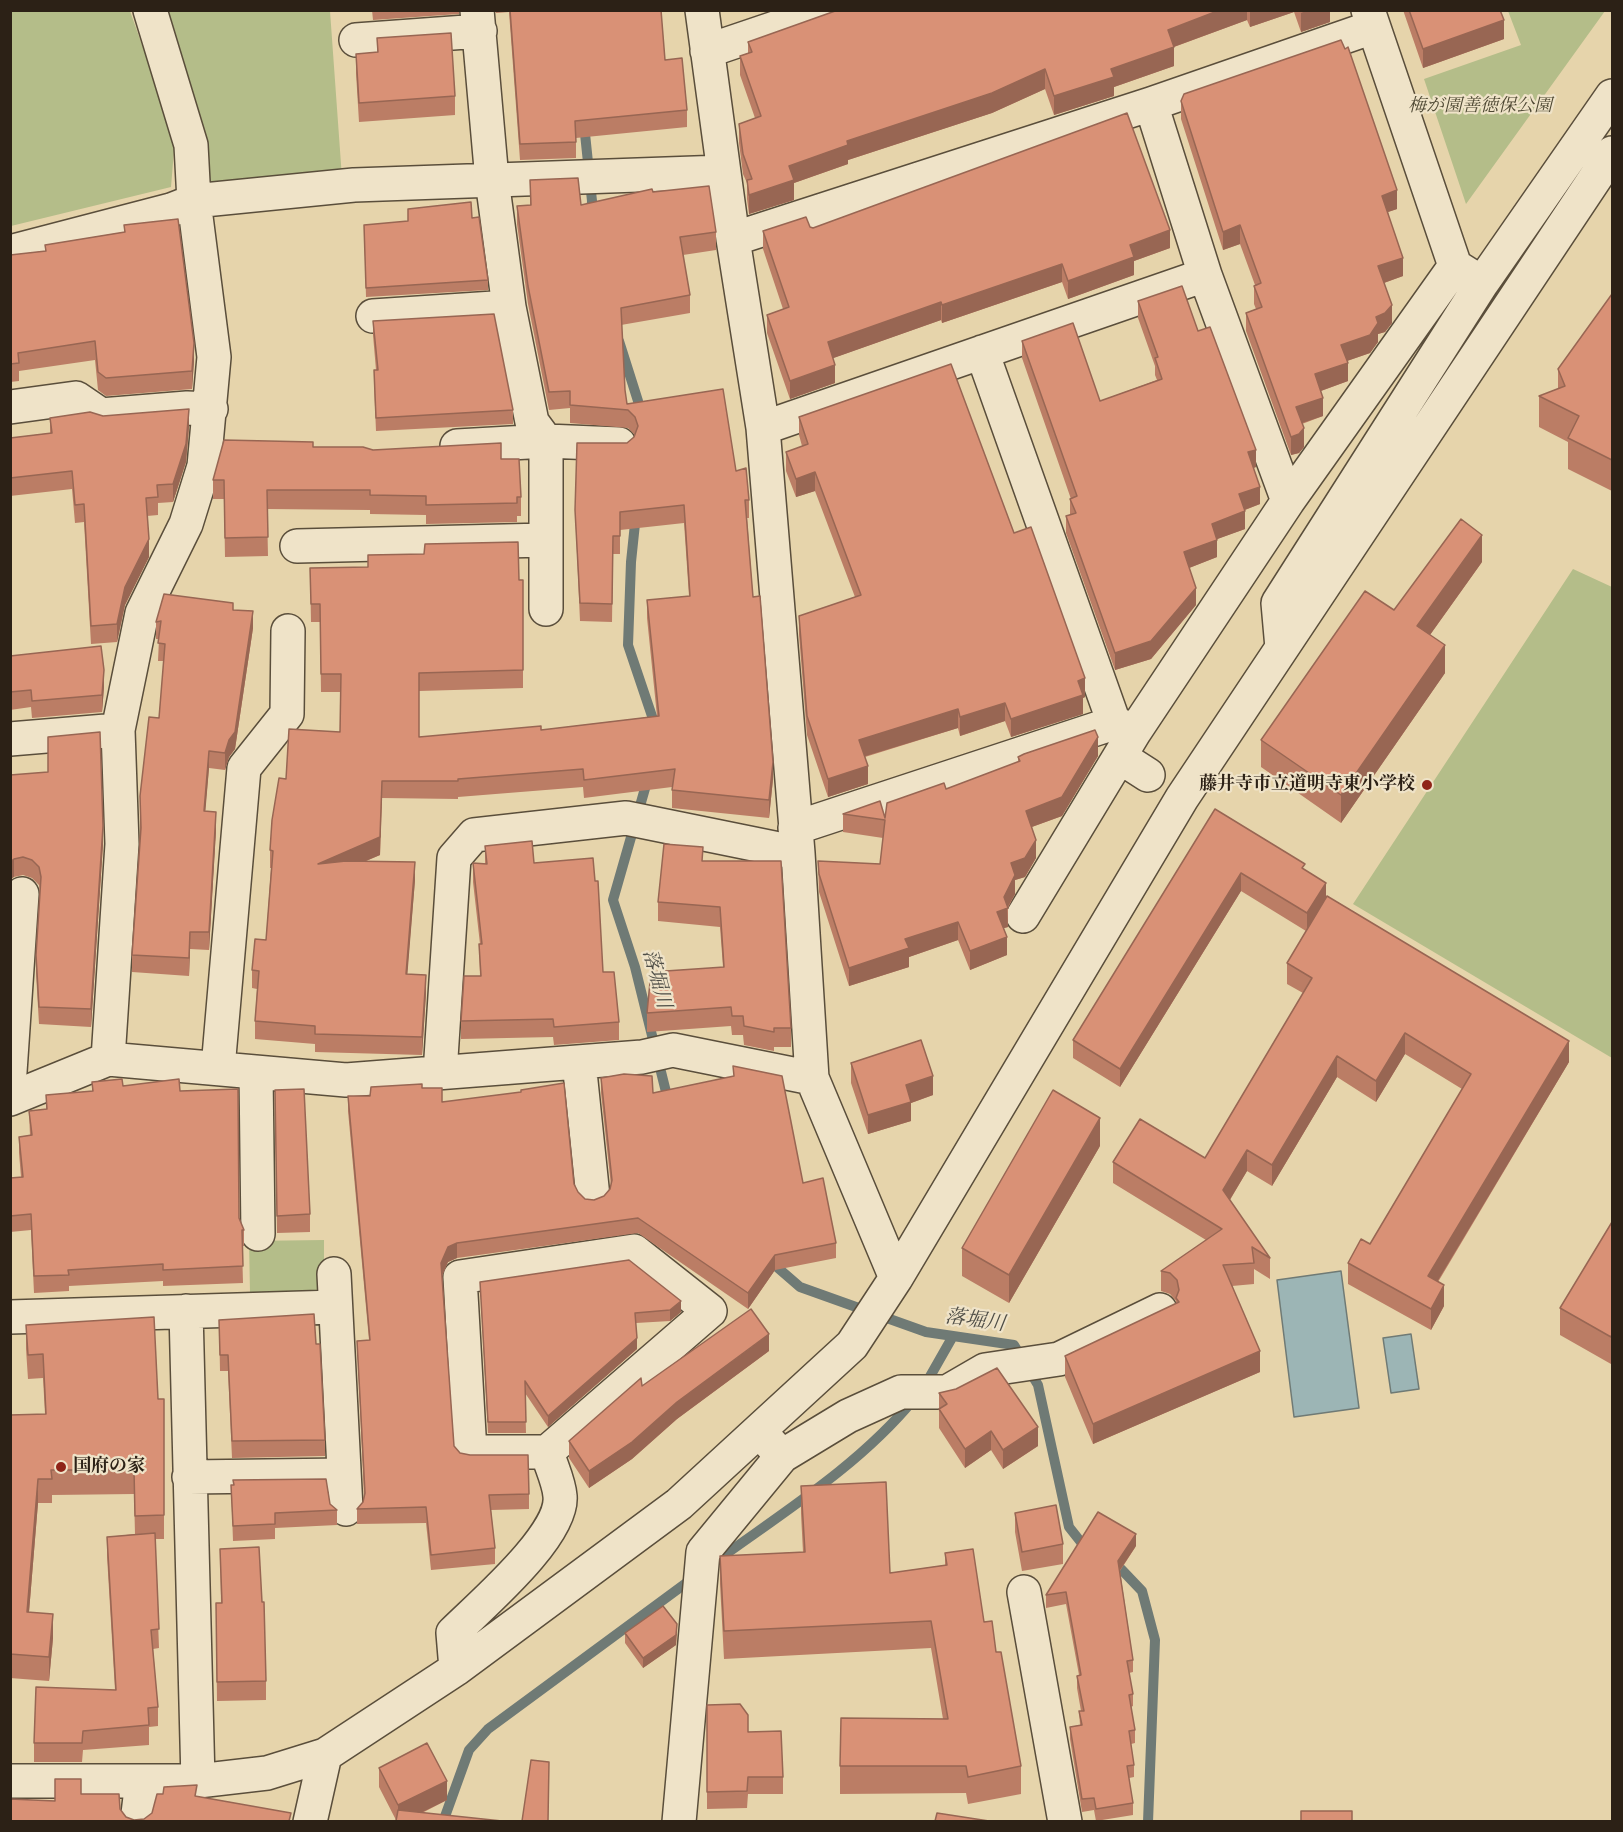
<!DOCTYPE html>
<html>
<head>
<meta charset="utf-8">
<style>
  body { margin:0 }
  #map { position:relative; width:1623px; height:1832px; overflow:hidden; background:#e6d4ab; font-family:Alegreya,serif }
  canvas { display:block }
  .frame { position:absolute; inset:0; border:12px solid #2c2116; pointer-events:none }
</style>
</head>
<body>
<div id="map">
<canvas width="1623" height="1832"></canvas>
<div class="frame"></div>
</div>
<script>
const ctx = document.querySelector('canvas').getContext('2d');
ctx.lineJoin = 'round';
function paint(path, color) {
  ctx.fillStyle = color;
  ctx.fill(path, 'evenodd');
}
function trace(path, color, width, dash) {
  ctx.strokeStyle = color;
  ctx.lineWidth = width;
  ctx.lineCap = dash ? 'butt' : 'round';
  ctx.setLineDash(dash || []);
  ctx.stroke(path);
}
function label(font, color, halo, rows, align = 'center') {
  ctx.font = font + ' Alegreya,"Noto Serif JP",serif';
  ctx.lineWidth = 4.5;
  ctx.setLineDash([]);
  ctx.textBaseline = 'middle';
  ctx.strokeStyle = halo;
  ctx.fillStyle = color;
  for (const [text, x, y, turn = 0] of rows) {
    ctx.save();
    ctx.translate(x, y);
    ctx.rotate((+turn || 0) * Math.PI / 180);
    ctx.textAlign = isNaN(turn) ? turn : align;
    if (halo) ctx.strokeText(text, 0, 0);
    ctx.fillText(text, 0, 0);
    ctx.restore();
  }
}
paint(new Path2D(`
  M10,11H130L175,138L171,187L11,226Z
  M162,11H330L342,178L206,191Z
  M1508,11H1605L1466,204L1424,79L1521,45Z
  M1573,569L1612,587V1058L1353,904Z
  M324,1240V1292L250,1293L249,1241Z`), '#b4bd89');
const water = new Path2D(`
  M1341,1271L1359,1408L1294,1417L1277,1280Z
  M1411,1334L1419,1389L1391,1393L1383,1338Z`);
paint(water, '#9cb5b5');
trace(water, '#6f7a75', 1.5);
trace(new Path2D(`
  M584,124L592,201L591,216
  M619,341L638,401L640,415
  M636,514L631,562L628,645L657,731
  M648,778L613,900L635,967L669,1104
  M770,1261L800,1287L926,1332L1014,1345L1038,1385L1069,1527L1088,1551
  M924,1387L953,1336
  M1109,1563L1121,1569L1142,1591L1155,1640L1148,1822
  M708,1567C779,1515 858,1467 914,1399
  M443,1822L469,1750L488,1729L693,1578`), '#6f7a75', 10);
const minor = new Path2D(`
  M477,10L492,180L509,307L532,422L546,441V609
  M702,10L733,239L763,428L798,853L812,1078L896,1278
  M1368,10L1455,266
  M356,40L480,31
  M707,51L828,10
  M1151,104L1205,275L1288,501
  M733,239L1151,104L1373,27
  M10,252L171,210L194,201L354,185L723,172
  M373,316L509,307
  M982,352L1114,723
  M10,407L76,398L101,415L187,408L211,409
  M763,428L1205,275
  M457,446L546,441L619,444
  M297,546L546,540
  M1282,648L1278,603L1482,283L1612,96
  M10,739L118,730
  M1120,757L1148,775
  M795,828L1114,723L1135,731
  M1023,916L1135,731L1288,501L1455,266L1482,283
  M108,1059L122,844L118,730L142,613L186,524L204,466L214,357L194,201L191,145L150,10
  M579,1062L593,1197
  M218,1068L244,768L287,714L288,631
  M10,1072L22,894
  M256,1072L258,1234
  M440,1073L454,858L474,835L626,818L798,853
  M10,1099L108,1059L346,1080L642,1057L673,1050L812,1078
  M634,1251L710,1311L547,1452H470L460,1277Z
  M334,1274L346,1509
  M186,1311L198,1781
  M10,1317L335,1307
  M782,1456L848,1416L901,1392H947L985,1370L1059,1359L1160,1310
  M189,1477L344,1475
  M1024,1592L1065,1822
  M456,1669L453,1633C480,1606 564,1535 560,1496C559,1482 551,1466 547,1452
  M10,1781H198L267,1773L325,1755L456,1669L679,1504L852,1345L896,1278L1182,798L1612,153
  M137,1822L142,1781
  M310,1822L325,1755
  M679,1822L703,1552L782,1456L759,1431`);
trace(minor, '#5a4e3b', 36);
trace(minor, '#efe3c8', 33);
paint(new Path2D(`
  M372,10H459V14L373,20Z
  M495,10H661L665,60L687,110V127L576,138V158L520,160L509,12L496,13Z
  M838,10H1330V22L1301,32L1294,12L1250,27L1247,20L1174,47V66L1114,87V96L1054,115L1045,89L992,113L848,160V164L794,183V200L749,214L747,199V183L743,174L739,143V124L755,118L740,75V56L748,53V42Z
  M1403,10H1500L1504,39L1423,68Z
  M377,38L455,96V115L359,122L356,73V54L377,53Z
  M1181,101L1397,209L1388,212L1403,276L1384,283L1392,323L1385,332L1378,334V342L1370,353L1347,361L1348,381L1321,391L1323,416L1302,424L1304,447L1299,453L1291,455L1246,331V313L1256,309L1254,304V286L1255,285L1240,244L1223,250L1181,119Z
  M530,180L581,205L653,192L716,232V250L683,255L690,295V313L621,325L625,390L627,404L736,471L749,500V518H747L753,597L773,779L769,818L672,808V787L584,798L583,787L458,797V799L382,798L380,855L366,861L415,880L407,974L426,993L422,1055L315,1052V1044L255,1039V1021L257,989L252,988V970L266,940L271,868H270V850L286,779L340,732L341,692H321L320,622H311L310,568L523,580V688L419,691V737L541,730L657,716L647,618V600L689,596L684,523L620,530V554H613L612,622L580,621L575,510L627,443L634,437L635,435L628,428L570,423V408L549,410L528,304L517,224V206L530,205Z
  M472,218L488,280V290L366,297L364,225Z
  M124,225L194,361L192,389L106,396L98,390L95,360L19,371V381L10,382V255L45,251V245L124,232Z
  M810,227L813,228L1170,248L1134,261V275L1068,299L1062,282L942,323L941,320L833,358L835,383L790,399L767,333V315L783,309L763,249V231Z
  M1612,294V491L1568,469V442L1539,427V396L1558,389V369Z
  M1138,301L1198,331L1256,467L1253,468L1260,504L1245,510V529L1217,539V557L1189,568L1196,605L1151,659L1115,670L1066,533V516L1070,515V499H1071L1022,358V341L1100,401L1157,380L1155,375V366L1138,318Z
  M373,321L513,410V424L376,431L374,384V370H376L373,335Z
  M103,416L189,427L186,462L173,502L158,503V515L147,516L149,557L125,605L117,642L91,644L84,522L75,523L72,489L10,496V438L50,433V418Z
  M799,417L1014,533L1085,697L1083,698V714L1011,737L1005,721L960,736L958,728L865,757L868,784L828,797L807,735L799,635V616L855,597L815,491L796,497L786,471V452L802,446L799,435Z
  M313,447L373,450L501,459L521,497V516H517V522L426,524V515L370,514V510L267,509L268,556L225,557L224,499H213V480Z
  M1482,562L1430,635L1445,673L1341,823L1261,767V740L1394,610Z
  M233,610L253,628L235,749L229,757L225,770L209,768L205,811L216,830L209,950L190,949L189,976L132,972V955L140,834V796L159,718L164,661H158L159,639H156V622Z
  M10,656L104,687L102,712L32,718L31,707L10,710Z
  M1098,756L1062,816L1032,827L1036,858L1025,877L1015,880V894L1008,908V927L1004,928L1007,955L970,970L958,940L909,957V967L849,986L819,892L818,861L880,864L883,838L843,832V814L885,818L946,789L1018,762V757Z
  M10,775L103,844L91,1027L39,1024L36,973V955L40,891L39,885L32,878L23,875L14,877Z
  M1215,809L1305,870L1326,898L1569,1062L1438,1282L1444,1306L1431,1330L1348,1284V1263L1370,1244L1462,1089L1405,1054L1376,1102L1337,1077L1272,1186L1247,1171L1230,1200L1270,1258V1279L1254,1269V1284L1232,1286L1260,1372L1093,1444L1065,1377V1356L1176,1304V1301L1170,1294L1161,1291V1271L1206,1240L1113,1183V1162L1205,1158L1303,993L1287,984V963L1306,931L1241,891L1120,1087L1073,1058V1040Z
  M485,846L534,863L603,972L619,1022V1040L554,1045L553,1037L461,1039V1021L480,976L479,944H480L473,882V863L485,864Z
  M703,861L791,1028V1047H774V1051L744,1045L743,1035H732L731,1026L647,1032V1013L723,967L720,927L658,921V902Z
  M851,1063L933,1095L911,1103V1121L868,1134L851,1083Z
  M601,1078L653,1093L803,1183L836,1243V1258L775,1270L748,1309L638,1233L457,1258L448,1262L442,1276L454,1446L460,1453L529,1494V1509L491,1510L495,1548V1564L431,1570L426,1523L357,1524V1509L363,1502L364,1496L357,1341L369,1340L348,1111V1096H370L422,1088L442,1102L574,1184L578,1192L585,1199L594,1200L604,1196L610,1189L611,1186L601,1093Z
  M92,1082L180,1091L244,1230V1246H242L243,1283L163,1286V1281L69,1286V1291L34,1293L31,1230L10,1232V1178L21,1177L19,1153V1137L30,1136L29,1111L46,1109V1095L92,1091Z
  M275,1090L310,1214V1232L277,1233Z
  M1100,1146L1009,1303L962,1276V1248Z
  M1612,1222L1611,1364L1560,1335V1308Z
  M480,1282L681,1312L670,1321L636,1323L637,1349L548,1427L525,1393L526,1433H488Z
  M219,1320L325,1440V1456L232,1458L228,1371H220Z
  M26,1325L158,1399H164V1539H155L159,1648L153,1649L158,1707V1726L149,1727V1745L83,1750L82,1762H34V1743L115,1690L107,1556V1537L135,1534L134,1494L52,1495V1503H38L29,1612L53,1638L49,1681L10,1678V1415L45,1414L43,1378L28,1379L26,1349Z
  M769,1351L677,1419L632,1459L589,1488L569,1458V1441L642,1386Z
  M939,1393L1038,1446L1003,1469L991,1450L965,1468L939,1428Z
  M231,1485L330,1504L337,1510V1525L275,1528V1539L233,1541Z
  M801,1486L890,1573L945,1565V1553L984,1622L996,1652L1021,1766V1794L968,1804L966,1793L840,1794V1766L943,1719L931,1648L724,1659L720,1584V1556L803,1552L801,1514Z
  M1015,1513L1063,1544V1564L1022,1571L1015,1532Z
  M1136,1546L1120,1571L1133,1660V1672L1129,1673L1133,1694V1706L1131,1707L1135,1730V1743L1131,1744L1134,1765V1777L1129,1778L1133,1803V1815L1096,1821L1094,1810L1082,1812L1070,1739V1727L1080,1725L1079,1711H1081L1077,1688V1676L1079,1675L1066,1604L1046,1608V1595Z
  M220,1549L266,1681V1700L217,1701L216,1622L221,1603Z
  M625,1633L677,1634L676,1645L643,1668L625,1643Z
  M707,1705L748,1732L783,1777V1794H748L747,1808L707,1809Z
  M379,1768L447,1800L422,1813L396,1820L379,1787Z`), '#bb7d65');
paint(new Path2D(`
  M1220,10H1247V20L1168,49V30Z
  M1250,10H1294V12L1250,27Z
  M1308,10H1330V22L1301,32V13Z
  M1504,20V39L1423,68V49Z
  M1174,47V66L1114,87V96L1054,115V96L1111,69Z
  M1045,69V89L992,113L848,160V164L794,183V200L749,214V195L789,166L847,141Z
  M1397,190V209L1382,214V196Z
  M1240,225V244L1223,250V232Z
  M1170,230V248L1134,261V275L1068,299V281L1130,245Z
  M1403,258V276L1378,285V266Z
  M1062,264V282L942,323V305Z
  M941,302V320L828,360V342Z
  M1392,305V323L1385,332L1378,334V342L1370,353L1341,363V345Z
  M194,343V361L192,389V371Z
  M1348,363V381L1315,393V374Z
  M835,365V383L790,399V381Z
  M1323,398V416L1296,425V407Z
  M189,409V427L186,462L173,502V484Z
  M1304,428V447L1299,453L1291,455V437Z
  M1256,450V467L1248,470V452Z
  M815,472V491L796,497V479Z
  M1260,487V504L1239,512V494Z
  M1245,511V529L1212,541V524Z
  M1482,535V562L1417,653V626Z
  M149,539V557L125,605L117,642V624L125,587Z
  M1217,540V557L1184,570V552Z
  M1196,588V605L1151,659L1115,670V653Z
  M253,611V628L235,749L229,757L225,770V753Z
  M1445,645V673L1341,823V795Z
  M104,670V687L102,712V695Z
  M1085,678V697L1083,698V714L1011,737V719L1078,681Z
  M1005,703V721L960,736V717Z
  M958,709V728L859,758V740Z
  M1098,737V756L1062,816L1026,829V811Z
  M209,751V768L204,828V811Z
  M773,762V779L769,818V800Z
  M868,766V784L828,797V779Z
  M382,781L380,855L318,881V864Z
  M216,812V830L209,950V932Z
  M103,826V844L91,1027V1009Z
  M1036,840V858L1025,877L1015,880V894L1007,908L1008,927L997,930V912L1004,897L1011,863Z
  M14,859V877L10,880V862Z
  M415,862V880L406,992V974Z
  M1241,873V891L1120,1087V1069Z
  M1326,883V901L1307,931V913Z
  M958,922V940L909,957V967L849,986V968L905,939Z
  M190,932V949L189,976V958Z
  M1007,937V955L970,970V951Z
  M426,975V993L422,1055V1037Z
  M1405,1033V1054L1376,1102V1081Z
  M1569,1041V1062L1428,1297V1276Z
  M1337,1056V1077L1272,1186V1165Z
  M933,1076V1095L911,1103V1121L868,1134V1115L906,1085Z
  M1100,1118V1146L1009,1303V1275Z
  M1247,1150V1171L1223,1211V1190Z
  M457,1243V1258L448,1262L441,1278V1263L448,1247Z
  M775,1255V1270L748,1309V1293Z
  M1444,1285V1306L1431,1330V1309Z
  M681,1301V1312L670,1321V1310Z
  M769,1334V1351L677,1419L632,1459L589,1488V1471L677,1402Z
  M1612,1334V1360L1611,1364V1337Z
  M637,1338V1349L548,1427V1416Z
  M1260,1351V1372L1093,1444V1424Z
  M1038,1427V1446L1003,1469V1450Z
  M991,1431V1450L965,1468V1449Z
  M38,1479V1503L27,1636V1612Z
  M1136,1534V1546L1118,1573V1561Z
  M53,1614V1638L49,1681V1657Z
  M677,1624L676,1645L643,1668V1658Z
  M447,1781V1800L404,1821H398V1805Z`), '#986653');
const building = new Path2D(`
  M510,10H661L665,60L682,58L687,110L575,121L576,142L520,144Z
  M838,10H1220L1168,30L1174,47L1111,69L1114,77L1054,96L1045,69L992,93L847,141L848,145L789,166L794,180L749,195L747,180L752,179L743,154L739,124L761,116L740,56L752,52L748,42Z
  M1409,10H1500L1504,20L1423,49Z
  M451,33L455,96L359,103L356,54L378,52L377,38Z
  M1341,40L1345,49L1348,47L1397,190L1382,196L1403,258L1378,266L1392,305L1385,313L1376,317L1378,323L1370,335L1341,345L1348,363L1315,374L1323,398L1296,407L1304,428L1299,434L1291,437L1246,313L1262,307L1254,286L1261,283L1240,225L1223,232L1181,101L1184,94Z
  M1127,113L1170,230L1130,245L1134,257L1068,281L1062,264L942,305L941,302L828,342L835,365L790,381L767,315L789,307L763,231L806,217L810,227L813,228Z
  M578,178L581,205L652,189L653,192L709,186L716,232L680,237L690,295L621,308L625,390L627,404L723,389L736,471L746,468L749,500H745L753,597L760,596L773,762L769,800L672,790L675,769L584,780L583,769L458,779V781H382L380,837L318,864L346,861L415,862L406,974L426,975L422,1037L315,1034V1026L255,1021L259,971L252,970L255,939L266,940L273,851L270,850L272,820L279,778L286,779L289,729L340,732L341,674H321L320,604H311L310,568L368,567V555L424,554L425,544L518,542L519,580H523V670L419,673V737L541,726V730L659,716L647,600L690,596L684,505L620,512V536H613L612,604L580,603L575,510L577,443H627L634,437L638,426L635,417L628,410L570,405V391L549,392L528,286L517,206L531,205L530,180Z
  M471,202L472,218L479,217L488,280L366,288L364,225L408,221V209Z
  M178,219L194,343L192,371L106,378L98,372L95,341L18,353L19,363L10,364V255L46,251L45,245L125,232L124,225Z
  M1182,286L1198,331L1210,327L1256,450L1248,452L1260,487L1239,494L1245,511L1212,524L1217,540L1184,552L1196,588L1151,641L1115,653L1066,516L1076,513L1070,499L1077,496L1022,341L1073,323L1100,401L1162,379L1155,358L1158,357L1138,301Z
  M1612,294V460L1568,438L1579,416L1539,396L1565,386L1558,369Z
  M494,314L513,410L376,418L374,370H378L373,321Z
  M951,364L1014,533L1031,527L1085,678L1078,681L1083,695L1011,719L1005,703L960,717L958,709L859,740L868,766L828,779L807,716L799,616L861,595L815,472L796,479L786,452L808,444L799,417Z
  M189,409L186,444L173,484L157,485L158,497L146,498L149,539L125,587L117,624L91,626L84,504L75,505L72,471L10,478V438L52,433L50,418L90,412L103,416Z
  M224,440L313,442V447H363L373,450L501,443V459H519L521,497H517V503L426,505V496L370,495V490H267L268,537L225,538L224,480H213Z
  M1461,519L1482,535L1417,626L1445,645L1341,795L1261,740L1365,591L1394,610Z
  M164,594L233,603V610L253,611L235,732L229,740L225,753L209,751L204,811L216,812L209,932H190L189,958L132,955L141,828L140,796L149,717L159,718L165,644L158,643L161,621L156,622Z
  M101,646L104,670L102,695L32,701L31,690L10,692V656Z
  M1095,730L1098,737L1062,797L1026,811L1036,840L1025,858L1011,863L1015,875L1004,897L1008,908L997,912L1007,937L970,951L958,922L905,939L909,948L849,968L819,874L818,861L880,864L885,820L843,814L880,801L885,818L887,803L944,783L946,789L1020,761L1018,757L1024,754Z
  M100,732L103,826L91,1009L39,1007L36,955L41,877L39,867L32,860L23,857L14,859L10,862V775L48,772V737Z
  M1215,809L1305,864L1302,868L1326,883L1307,913L1241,873L1120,1069L1073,1040Z
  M532,841L534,863L593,858L595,881H598L603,972H614L619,1022L554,1027L553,1019L461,1021L464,976H481L479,944H482L473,863L487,864L485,846Z
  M664,844L703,847L702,861H781L791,1028H774V1032L744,1026L743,1016H732L731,1007L647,1013L651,972L724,967L720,907L658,902Z
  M1327,896L1569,1041L1428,1276L1444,1285L1431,1309L1348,1263L1361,1239L1370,1244L1471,1074L1405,1033L1376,1081L1337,1056L1272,1165L1247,1150L1223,1190L1270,1258L1252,1247L1254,1263L1223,1265L1260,1351L1093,1424L1065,1356L1179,1302L1176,1298L1179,1290L1177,1280L1170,1273L1161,1271L1222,1229L1113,1162L1140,1119L1205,1158L1312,978L1287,963Z
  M921,1040L933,1076L906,1085L911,1102L868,1115L851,1063Z
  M733,1066L782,1076L803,1183L823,1178L836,1243L775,1255L748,1293L638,1218L457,1243L448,1247L441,1263L454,1446L460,1453L470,1455H528L529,1494L489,1495L495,1548L431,1555L426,1507L357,1509L363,1502L365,1493L357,1341L370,1340L348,1096H370L371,1087L422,1084V1088H442V1102L521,1092V1090L564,1083L574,1184L578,1192L585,1199L594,1200L604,1196L610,1189L612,1180L601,1078L624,1074L652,1076L653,1093L734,1076Z
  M122,1079L123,1086L179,1079L180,1091L238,1089L239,1218L244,1230H242L243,1266L163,1270V1264L68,1270L69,1275L34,1276L31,1214L10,1216V1178L23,1177L19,1137L32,1135L29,1111L47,1109L46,1095L93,1091L92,1082Z
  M304,1089L310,1214L277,1216L275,1090Z
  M1053,1090L1100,1118L1009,1275L962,1248Z
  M1612,1222V1334L1611,1337L1560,1308Z
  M629,1260L681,1301L670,1310L635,1313L637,1338L548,1416L525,1381L526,1422H488L480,1282Z
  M751,1309L769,1334L677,1402L632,1442L589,1471L569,1441L641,1378L642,1386Z
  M314,1314L316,1344H320L325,1440L232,1441L228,1355H220L219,1320Z
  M154,1317L158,1399H164V1515L135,1516L134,1470H51L52,1479H38L27,1612L53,1614L49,1657L10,1654V1415L46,1414L43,1354L28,1355L26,1325Z
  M997,1368L1038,1427L1003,1450L991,1431L965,1449L939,1409L947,1404L939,1393L956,1389Z
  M326,1479L330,1504L337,1510L275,1513V1524L233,1526L231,1485H234L233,1480Z
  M886,1482L890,1573L947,1565L945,1553L973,1549L984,1622L992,1621L996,1652H1001L1021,1766L968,1777L966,1766H840L841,1718L948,1719L931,1621L724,1631L720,1556L805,1552L801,1486Z
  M1056,1505L1063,1544L1022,1552L1015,1513Z
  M1098,1512L1136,1534L1118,1561L1133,1660L1127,1661L1133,1694L1129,1695L1135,1730L1129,1731L1134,1765L1127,1766L1133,1803L1096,1809L1094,1798L1082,1799L1070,1727L1082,1725L1079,1711H1084L1077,1676L1081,1675L1066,1592L1046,1595Z
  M155,1533L159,1629L151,1630L158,1707L148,1708L149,1725L83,1731L82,1743H34L36,1687L116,1690L107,1537Z
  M259,1547L262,1602H264L266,1681L217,1682L216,1603H222L220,1549Z
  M663,1606L677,1624L676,1635L643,1658L625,1633Z
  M740,1704L748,1715V1732L781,1731L783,1777H748L747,1791L707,1792V1705Z
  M427,1743L447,1781L398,1805L379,1768Z
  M531,1760L549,1762L548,1821H522Z
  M55,1779H81V1794H119L120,1809L126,1817L134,1820L144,1819L152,1813L157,1794H163L164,1787L197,1785L195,1796L291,1813L289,1821H10V1799L55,1801Z
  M398,1810L502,1821H396Z
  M1301,1811H1352V1821H1301Z
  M937,1813L989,1821H935Z`);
paint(building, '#d99176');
trace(building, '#986653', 1.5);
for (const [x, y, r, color] of [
  [1427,785,6,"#8f2418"],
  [61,1467,6,"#8f2418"]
]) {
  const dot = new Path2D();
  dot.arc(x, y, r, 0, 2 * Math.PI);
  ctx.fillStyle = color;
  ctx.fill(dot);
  trace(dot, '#efe3c8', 2);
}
label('italic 18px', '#4e4833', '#efe3c8', [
  ["梅が園善徳保公園",1480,107]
]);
label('bold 18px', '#2c2116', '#efe3c8', [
  ["藤井寺市立道明寺東小学校",1415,785],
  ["国府の家",73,1467,"left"]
], 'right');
label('italic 20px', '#4e4d46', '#efe3c8', [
  ["落堀川",656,979,75],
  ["落堀川",975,1321,8]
]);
</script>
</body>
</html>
